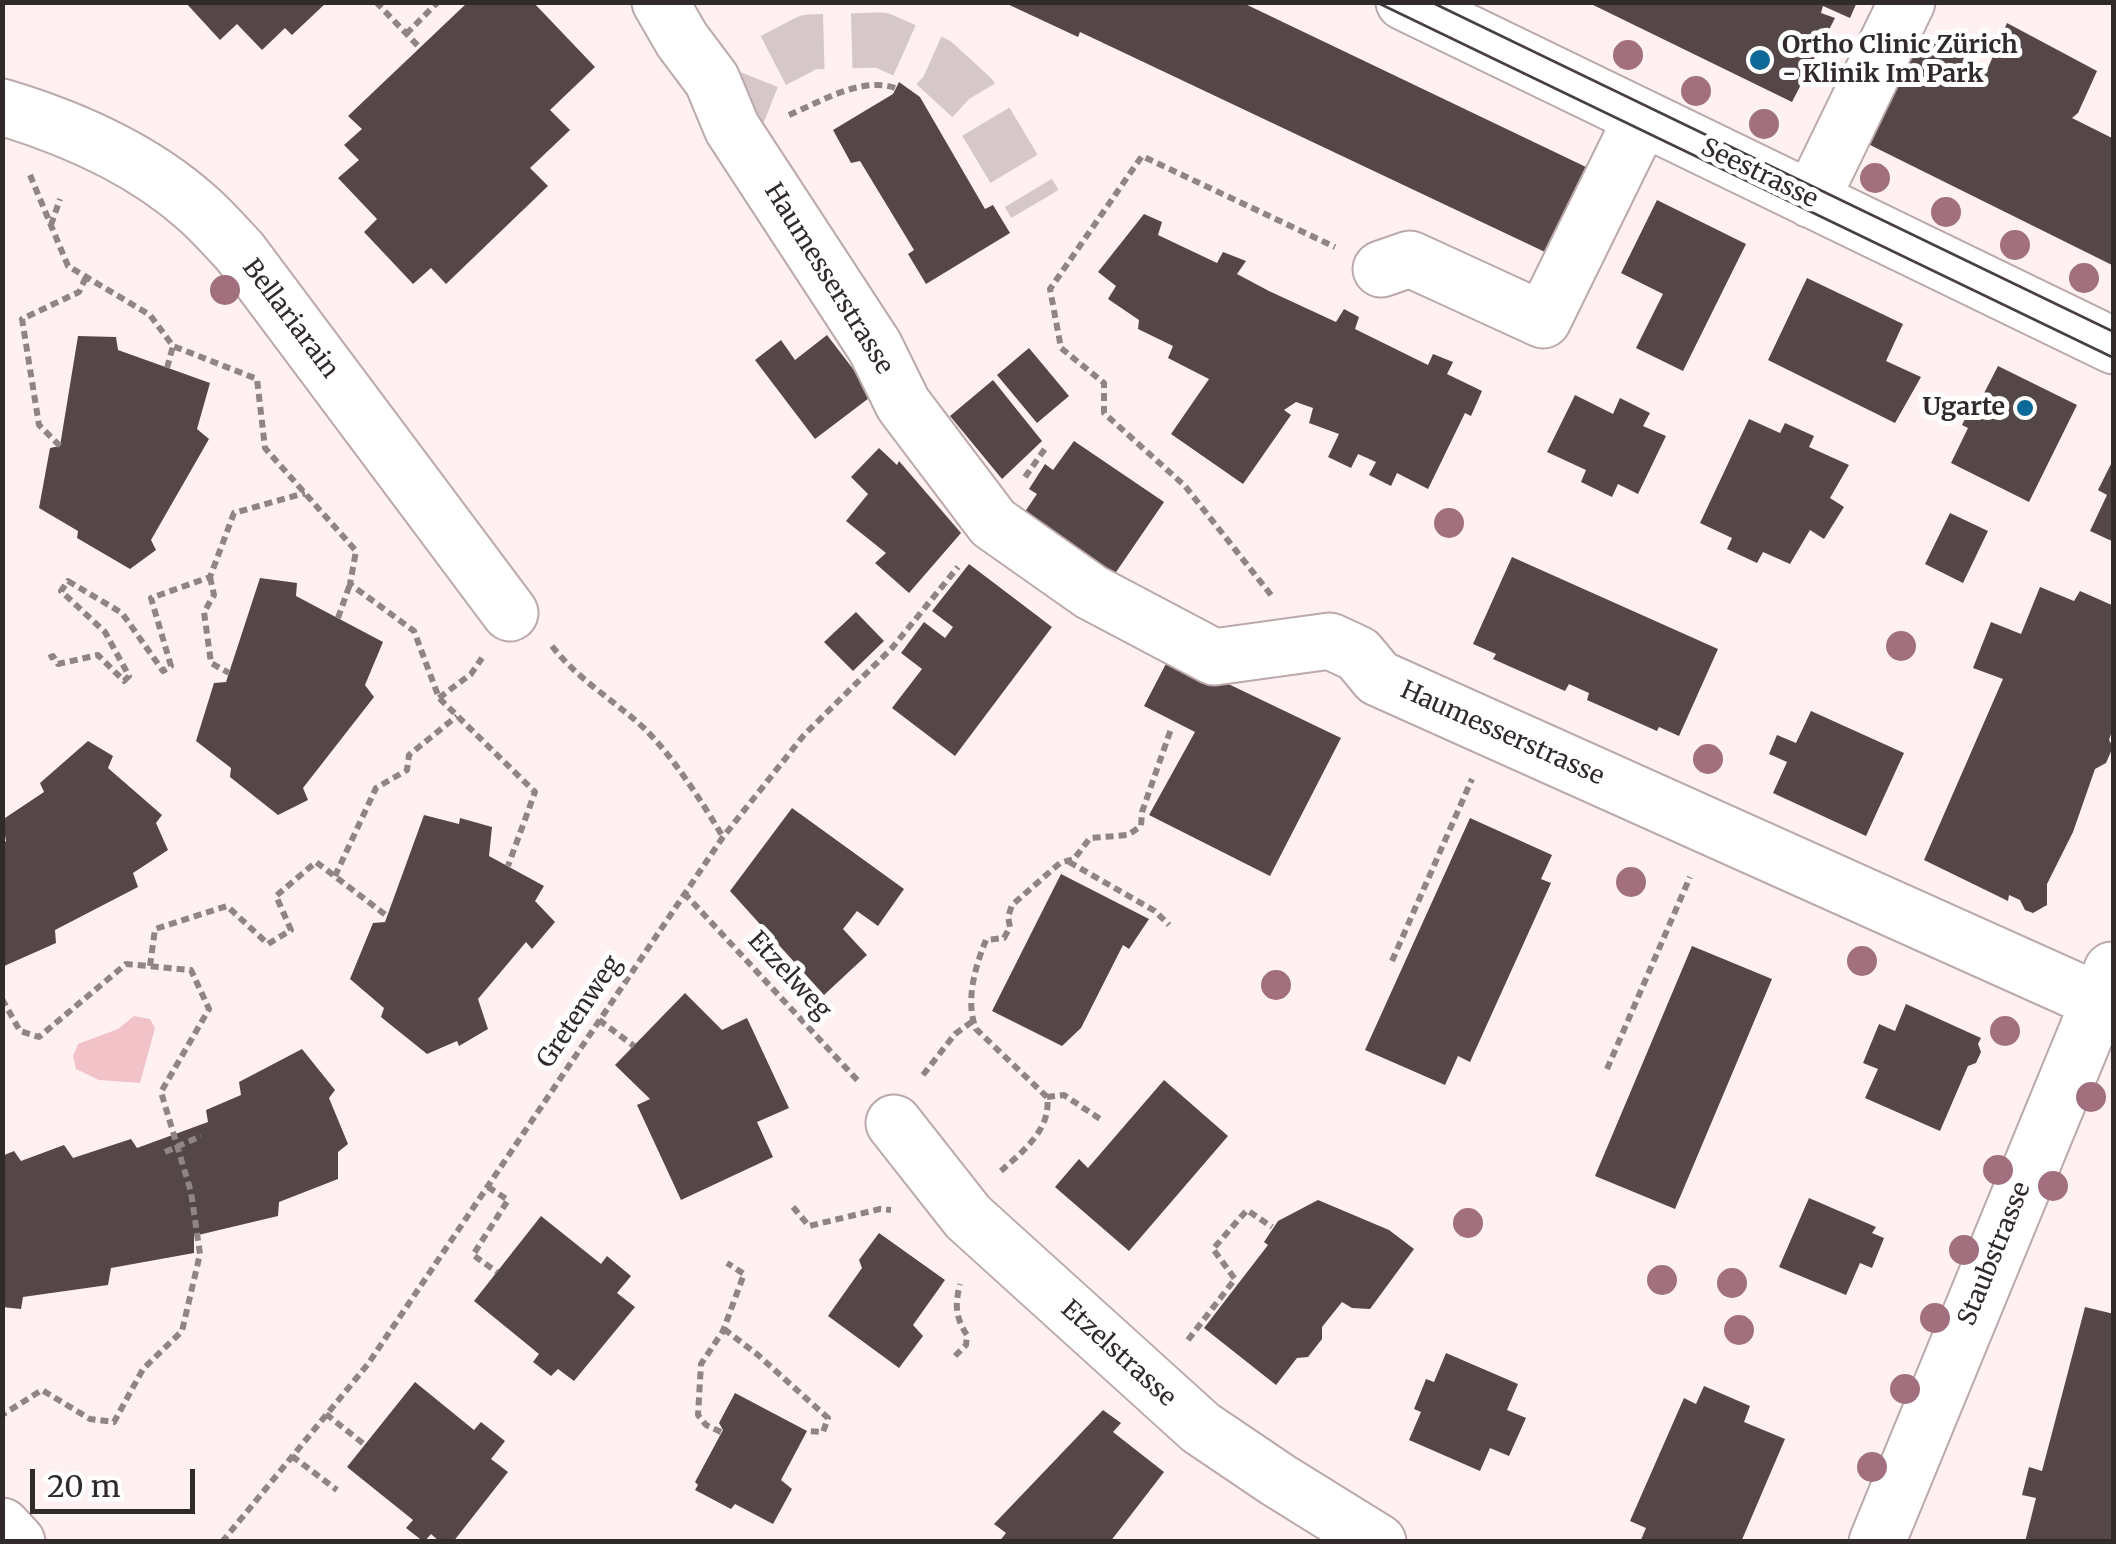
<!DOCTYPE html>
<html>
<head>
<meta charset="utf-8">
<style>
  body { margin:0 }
  #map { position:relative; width:2116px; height:1544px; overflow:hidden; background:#fff0f2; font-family:Merriweather,serif }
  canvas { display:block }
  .frame { position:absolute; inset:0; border:5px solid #312a2b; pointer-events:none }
  .scale { position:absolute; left:30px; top:1469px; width:165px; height:45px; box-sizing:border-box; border:5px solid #312a2b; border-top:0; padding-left:12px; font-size:30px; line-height:35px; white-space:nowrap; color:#312a2b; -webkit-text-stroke:8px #fff; paint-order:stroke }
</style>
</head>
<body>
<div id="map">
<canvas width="2116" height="1544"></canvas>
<div class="frame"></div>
<div class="scale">20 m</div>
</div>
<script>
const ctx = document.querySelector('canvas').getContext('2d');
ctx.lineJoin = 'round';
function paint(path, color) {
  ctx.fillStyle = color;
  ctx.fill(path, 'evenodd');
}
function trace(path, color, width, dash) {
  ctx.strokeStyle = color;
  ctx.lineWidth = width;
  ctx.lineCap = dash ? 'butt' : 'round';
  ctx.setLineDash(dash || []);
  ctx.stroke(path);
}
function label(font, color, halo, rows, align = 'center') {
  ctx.font = font + ' Merriweather,serif';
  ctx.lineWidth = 10;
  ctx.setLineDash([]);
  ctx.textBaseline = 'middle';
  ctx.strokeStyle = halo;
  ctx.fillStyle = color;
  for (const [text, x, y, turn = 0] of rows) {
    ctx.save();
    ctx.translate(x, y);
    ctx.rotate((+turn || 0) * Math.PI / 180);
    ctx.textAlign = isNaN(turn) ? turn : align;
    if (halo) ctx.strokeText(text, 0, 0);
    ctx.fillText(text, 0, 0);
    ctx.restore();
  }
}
paint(new Path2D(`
  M134,1016L150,1019L155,1028L140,1083L99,1080L76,1069L73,1056L78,1044L118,1029Z`), '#f1c3c9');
paint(new Path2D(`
  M185,2H327L292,35L285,28L262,50L237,24L220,40Z
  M468,2H533L595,67L550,110L570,130L530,168L548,186L446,284L431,268L413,284L364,232L377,219L338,178L359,160L344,145L362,129L348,116Z
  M1003,2H1241L1586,167L1545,252L1080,32L1078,37Z
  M1587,2H1857L1850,18L1823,6L1821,13L1835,18L1792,102Z
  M2007,23L2097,71L2078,113L2072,118L2114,139V266L1856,138L1910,30L1988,68Z
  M899,82L920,97L985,209L993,205L1010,233L926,284L908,254L914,250L860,161L851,163L833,130L893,94Z
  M1657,200L1746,244L1683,371L1636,348L1663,294L1621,273Z
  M1144,214L1162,222L1158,235L1217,263L1223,252L1246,261L1237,274L1269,291L1336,322L1344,309L1359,317L1355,329L1428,365L1433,354L1453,362L1447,374L1482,391L1471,416L1465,413L1428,489L1397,473L1391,486L1369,475L1376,462L1358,454L1351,468L1328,457L1339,434L1309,423L1313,408L1296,402L1284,410L1291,415L1243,484L1171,434L1209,379L1168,358L1173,346L1138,329L1139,320L1108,299L1116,286L1098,272Z
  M1807,278L1903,324L1886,361L1921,377L1895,423L1768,360Z
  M827,335L873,395L815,439L755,360L781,340L795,360Z
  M78,336L116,337L118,350L210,383L197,429L209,439L151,540L156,550L130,569L77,538L78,531L39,508L50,448L60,446Z
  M1029,348L1069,396L1037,423L997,375Z
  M1998,366L2077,405L2029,502L1951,463L1968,428L1962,425L1975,399L1980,401Z
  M993,380L1042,441L1002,479L950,416Z
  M1575,395L1613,414L1620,398L1650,413L1643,426L1666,436L1638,494L1618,484L1612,497L1581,482L1586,470L1547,452Z
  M1749,419L1780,433L1785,423L1814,436L1809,447L1849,465L1830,498L1844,507L1824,539L1810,530L1790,564L1763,552L1757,563L1727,549L1732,538L1700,523Z
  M1074,441L1164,502L1112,578L1022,516L1037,494L1029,489L1045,464L1053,470Z
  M879,448L897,465L899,461L961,533L909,593L875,563L886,553L846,521L868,494L851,477Z
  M2111,464L2114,465V542L2090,531L2107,495L2098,490Z
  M1950,513L1988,531L1963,583L1925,564Z
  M1512,557L1718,649L1679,736L1659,727L1657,731L1587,700L1589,693L1569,684L1565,691L1493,659L1496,654L1473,644Z
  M969,564L1052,627L955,756L892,708L922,669L901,653L924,622L945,638L948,634L953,627L932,611Z
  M260,578L297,583L296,596L383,642L365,685L374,697L303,788L308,800L278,815L230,777L231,768L196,741L214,683L226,682Z
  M2040,587L2074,601L2080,591L2114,606V725L2109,740L2113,747L2106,763L2095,769L2073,832L2047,884V905L2033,913L2025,910L2020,900L2009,895L2008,901L1924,860L2003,679L1973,668L1991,622L2021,634Z
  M856,612L884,641L853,671L824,642Z
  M1170,656L1341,738L1270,876L1149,815L1195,732L1144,706Z
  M1811,711L1904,753L1866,836L1773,793L1787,762L1769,754L1777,735L1796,743Z
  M88,741L113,756L108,768L162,815L156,823L168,850L133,873L138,887L55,930L56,943L2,967V844L6,841L2,820L44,792L40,783Z
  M792,808L904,889L878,926L857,911L843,929L867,955L824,995L730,891Z
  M424,815L459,824L460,818L492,827L489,856L544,886L535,901L555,922L532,949L526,942L478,999L488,1029L459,1046L457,1041L427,1054L381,1017L384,1008L350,979L373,923L385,922Z
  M1470,818L1552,855L1541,879L1551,883L1470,1062L1458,1056L1445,1085L1365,1050Z
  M1061,874L1149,919L1129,949L1123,945L1081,1028L1062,1046L992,1011Z
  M1692,946L1772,979L1675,1209L1595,1176Z
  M685,993L722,1030L747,1018L789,1108L757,1122L773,1157L681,1200L637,1105L650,1099L615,1065Z
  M1906,1004L1981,1038L1978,1044L1981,1052L1976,1063L1968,1066L1940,1131L1865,1098L1878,1069L1863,1063L1879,1024L1895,1031Z
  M302,1049L335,1090L329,1098L348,1144L338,1152V1179L279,1202L278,1216L194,1236V1253L111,1268L108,1285L23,1297L21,1309L2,1307V1156L14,1151L21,1161L64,1145L73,1158L131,1139L137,1148L208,1122L206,1110L241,1095L239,1082Z
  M1164,1080L1228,1136L1129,1251L1055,1187L1079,1159L1088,1168Z
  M1809,1198L1876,1227L1872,1233L1884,1238L1872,1268L1860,1263L1846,1295L1779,1267Z
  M1318,1200L1389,1230L1414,1249L1370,1309L1352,1308L1342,1302L1322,1327V1339L1308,1357L1297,1358L1276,1385L1204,1328L1268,1245L1264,1242L1278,1221Z
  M541,1216L601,1264L607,1256L631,1276L617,1293L635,1307L574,1381L558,1369L551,1376L533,1362L539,1354L474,1301Z
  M879,1233L945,1280L913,1325L923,1336L899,1368L828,1316L862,1268L859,1260Z
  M2085,1307L2114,1314V1542H2025L2036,1498L2022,1495L2029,1467L2042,1471Z
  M1446,1353L1518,1384L1507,1410L1526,1418L1509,1456L1490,1448L1480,1471L1409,1440L1421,1412L1414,1409L1426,1379L1434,1382Z
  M415,1382L474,1430L481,1422L505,1441L491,1459L508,1472L453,1542H440L431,1534L424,1542L406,1528L413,1520L347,1467Z
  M1704,1386L1750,1406L1744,1422L1785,1439L1741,1542H1640L1646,1528L1630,1521L1684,1398L1696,1404Z
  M735,1393L807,1431L781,1480L792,1489L773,1524L735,1504L731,1509L695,1490L698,1485L695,1482L723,1430L719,1423Z
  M1103,1410L1121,1423L1113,1432L1164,1472L1110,1542H999L1006,1533L994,1524Z`), '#554648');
trace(new Path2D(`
  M732,128L755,70L809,42L881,40L935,64L971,97L1035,204`), '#d6c8ca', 55, [55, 28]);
const minor = new Path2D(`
  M660,2L682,40L712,80L732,128L875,347L903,404L993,523L1091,592L1214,657L1330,641L1358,654L1378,678L2114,1008
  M1404,2L2114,346
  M2,107C72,128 141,158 196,207C212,221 226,237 240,252L510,613
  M1811,200L1907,2
  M1381,269L1410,259L1543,320L1642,118
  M894,1123L968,1217L1201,1428L1278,1480L1378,1542
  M2,1526L17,1542
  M1877,1542L2112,970`);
trace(minor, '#bba9ab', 59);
trace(new Path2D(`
  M376,2L420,48
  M406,34L438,2
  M789,115C820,102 862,76 895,88
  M30,175L68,266L150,315L173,346L257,379L265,448L356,551L350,584L414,631L439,698L535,792L508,866
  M51,225L60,199
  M167,368L173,346
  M60,446L39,425L22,319L79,292L86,277
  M1025,477L1047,446
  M210,577L214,595L204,612L211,663L229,673
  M1271,595L1185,486L1104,413V383L1061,348L1050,289L1142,156L1335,247
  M338,618L350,584
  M552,646C578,680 614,700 645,729C674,758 702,802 723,837
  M49,658L53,656L58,664L98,655L124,681L129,676L105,632L61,591L68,581L122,613L163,671L171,666L151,598L210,577L234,513L305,493
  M439,698L471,674L482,658
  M1069,862L1155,911L1169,925
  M335,876L376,788L407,770L409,755L457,716
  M684,893L859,1082
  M1392,961L1472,779
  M150,966L155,929L227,906L268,944L291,930L276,896L316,862L387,916
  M2,999L20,1031L39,1037L126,964L191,970L209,1009L161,1092L191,1192L200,1254L182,1331L143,1369L114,1422L90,1419L42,1390L2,1415
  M599,1020L634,1046
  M1607,1069L1690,877
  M923,1075L955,1034L973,1021
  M1047,1097L1064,1095L1100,1119
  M165,1152L201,1136
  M1001,1171C1022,1152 1052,1129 1047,1097L976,1029C965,1001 975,967 986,940L1004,938L1010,927L1008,917L1012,905L1060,863L1074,859L1090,838L1128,835L1141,826L1142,812L1171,729
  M488,1187L508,1200L473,1255L497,1272
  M793,1207L809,1226L880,1209L891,1210
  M724,1329L758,1355L828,1418L823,1432L807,1431
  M1188,1340L1235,1279L1213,1249L1247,1210L1272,1227
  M955,1356L966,1345L967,1335C955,1317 955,1304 960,1284
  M326,1414L365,1445
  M721,1432L706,1425L698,1415L701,1364L723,1331L744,1274L727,1263
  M292,1456L337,1490
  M222,1542L368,1364L723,837L804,735L892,648L958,567`), '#8f8586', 6, [8, 5]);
trace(minor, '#fff', 55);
trace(new Path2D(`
  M1376,2L2114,358
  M1431,2L2114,332`), '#473f40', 2.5);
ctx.fillStyle = '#a16f7d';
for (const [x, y] of [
  [1628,55],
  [1696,91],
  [1764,124],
  [1875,178],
  [1946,212],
  [2015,245],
  [2084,278],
  [225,290],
  [1449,523],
  [1901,646],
  [1708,759],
  [1631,882],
  [1862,961],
  [1276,985],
  [2005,1031],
  [2091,1097],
  [1998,1170],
  [2053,1186],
  [1468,1223],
  [1964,1250],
  [1662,1280],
  [1732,1283],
  [1935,1318],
  [1739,1330],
  [1905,1389],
  [1872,1467]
]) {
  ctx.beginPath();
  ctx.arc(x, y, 15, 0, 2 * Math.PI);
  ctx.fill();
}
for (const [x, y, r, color] of [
  [1760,60,12,"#0c6998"],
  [2025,408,10,"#0c6998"]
]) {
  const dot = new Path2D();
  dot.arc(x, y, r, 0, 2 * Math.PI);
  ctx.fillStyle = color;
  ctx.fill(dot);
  trace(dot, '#fff', 4);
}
label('bold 25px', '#312a2b', '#fff', [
  ["Ortho Clinic Zürich",1782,46],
  ["- Klinik Im Park",1782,75],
  ["Ugarte",2005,408,"right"]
], 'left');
label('25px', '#312a2b', '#fff', [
  ["Seestrasse",1759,174,26],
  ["Haumesserstrasse",828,279,58],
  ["Bellariarain",290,319,53],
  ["Haumesserstrasse",1502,734,24],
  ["Etzelweg",789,976,47],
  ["Gretenweg",580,1012,-56],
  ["Staubstrasse",1995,1254,-68],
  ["Etzelstrasse",1118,1354,42]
]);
</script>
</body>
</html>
